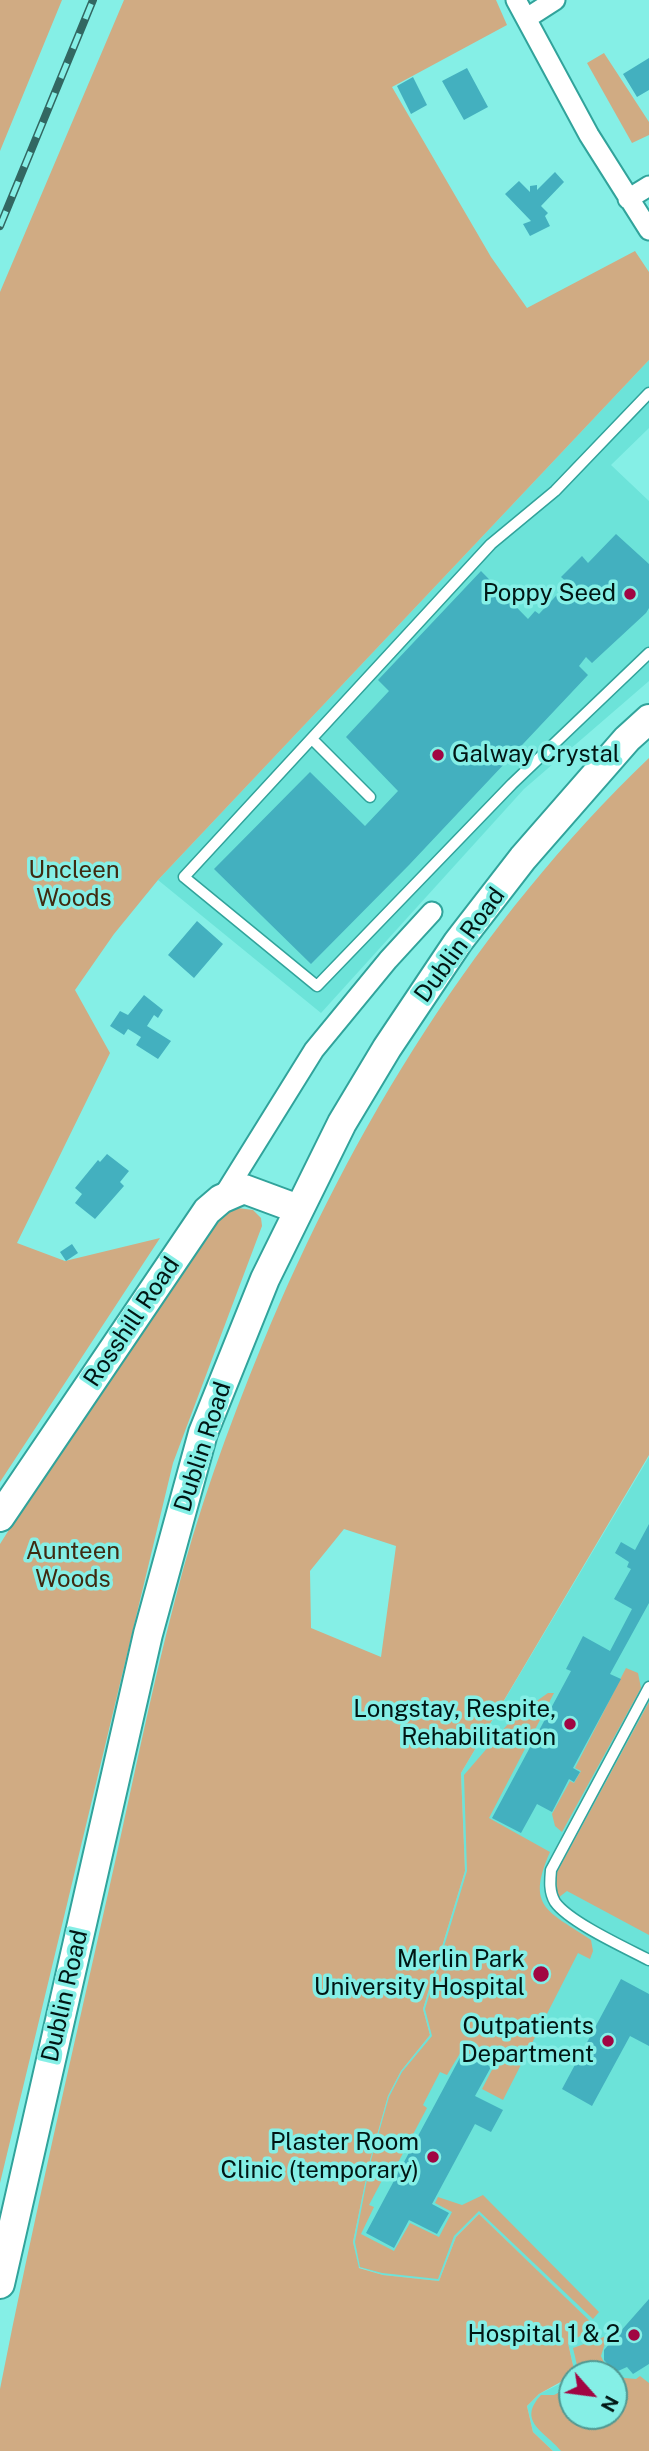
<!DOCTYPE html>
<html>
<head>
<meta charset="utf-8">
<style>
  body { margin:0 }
  #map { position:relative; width:649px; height:2451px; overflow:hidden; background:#85efe6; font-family:"Public Sans",sans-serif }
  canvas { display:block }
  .north { position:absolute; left:558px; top:2360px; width:70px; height:70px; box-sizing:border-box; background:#85efe6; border:2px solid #509892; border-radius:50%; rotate:118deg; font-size:19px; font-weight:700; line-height:28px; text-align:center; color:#011614 }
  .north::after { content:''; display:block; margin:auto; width:24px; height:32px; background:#a10543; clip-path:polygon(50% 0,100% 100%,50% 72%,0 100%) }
</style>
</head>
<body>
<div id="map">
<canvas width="649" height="2451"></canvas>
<div class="north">N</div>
</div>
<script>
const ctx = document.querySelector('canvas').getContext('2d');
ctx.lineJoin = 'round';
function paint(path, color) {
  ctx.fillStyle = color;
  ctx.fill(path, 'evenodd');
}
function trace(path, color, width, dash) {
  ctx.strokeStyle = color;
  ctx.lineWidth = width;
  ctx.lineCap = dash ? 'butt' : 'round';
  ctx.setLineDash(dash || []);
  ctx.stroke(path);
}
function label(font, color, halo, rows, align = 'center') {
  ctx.font = font + ' "Public Sans",sans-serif';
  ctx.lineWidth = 7;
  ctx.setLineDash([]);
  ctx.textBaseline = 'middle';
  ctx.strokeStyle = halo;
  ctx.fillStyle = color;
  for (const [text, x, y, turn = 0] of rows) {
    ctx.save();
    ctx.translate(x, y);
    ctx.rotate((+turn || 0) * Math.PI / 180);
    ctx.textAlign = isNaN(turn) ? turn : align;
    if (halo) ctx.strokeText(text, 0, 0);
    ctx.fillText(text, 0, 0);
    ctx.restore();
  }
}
paint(new Path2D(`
  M649,360V428L611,465L649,501V681L524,789L321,1013L158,880Z
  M649,1457V2451H553L533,2432L527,2406L539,2394L572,2378V2416H614V2374H575L568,2343L595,2327L479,2214L456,2237L439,2281L383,2275L358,2267L353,2242L369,2164L388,2096L401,2071L430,2035L423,2009L465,1871L461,1773Z`), '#6ce3d9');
paint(new Path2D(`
  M0,0H62L0,151Z
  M124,0H496L507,25L392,87L491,257L527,308L635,251L649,272V360L158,880L114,934L75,990L110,1053L17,1243L65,1261L160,1238L0,1482V292Z
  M604,53L649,122V135L632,143L587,63Z
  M649,758V1455L461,1773L465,1871L423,2009L430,2035L401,2071L388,2096L369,2164L353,2242L359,2268L383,2275L439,2281L456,2237L479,2214L596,2327L568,2343L575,2374L539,2394L527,2406L533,2432L553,2451H0V2389C33,2221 72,2055 109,1889C131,1792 150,1695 175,1600C197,1513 228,1428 262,1345C353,1125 477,923 649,758ZM344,1529L396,1546L381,1657L311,1628L310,1571Z
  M230,1207L253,1210L261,1218L262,1226L173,1463L0,2183V1544L181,1258Z
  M626,1668L638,1673L641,1688L562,1832L555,1826L552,1814L570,1781L574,1783L581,1771L575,1768Z
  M548,1693H554L489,1818L550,1852C525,1908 549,1911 591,1940L593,1951L590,1959L578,1953L503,2100L482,2089L494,2066L462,2050L447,2075L440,2072L423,2105L427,2108L393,2172L388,2169L369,2205L374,2207L361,2234L394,2251L410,2223L439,2237L452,2212L435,2203L438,2197L462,2205L483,2195L599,2312L593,2319L479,2211L454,2236L438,2279L382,2273L360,2267L355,2242L370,2164L389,2097L402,2072L432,2036L425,2009L467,1871L464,1775L514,1717Z
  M649,1702V1935L567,1891L558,1898L555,1876Z
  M615,2333L605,2343L601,2356L609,2374H579L573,2348Z
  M640,2376L649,2383V2451H561C546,2432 516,2422 541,2395H554L572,2386V2416H614V2377L636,2379Z`), '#d0ab83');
paint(new Path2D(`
  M649,58V90L637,97L623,74Z
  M467,68L488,107L464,120L442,81Z
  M413,77L427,105L411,114L397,86Z
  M555,172L564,182L541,206L548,213L545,216L550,226L530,236L523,224L531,221L505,194L519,181L530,192V186L537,185V190Z
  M616,534L649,564V608L646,613L592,663L586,657L579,666L588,675L409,865L311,964L214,869L310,772L365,826L398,791L346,737L389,691L378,680L481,571L528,619L535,611L539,614L568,583L561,577L582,556L588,563Z
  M197,921L223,944L194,978L168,955Z
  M144,995L163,1010L158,1018L154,1015L147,1026L171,1041L158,1059L136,1045L141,1037L128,1029L124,1035L110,1026L120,1011L128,1015Z
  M107,1154L129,1171L120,1182L124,1186L95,1219L75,1203L82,1194L75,1188L98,1160L100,1162Z
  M72,1244L78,1253L66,1261L60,1252Z
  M649,1524V1603L610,1674L621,1679L573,1768L580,1772L574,1782L569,1779L552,1812L537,1804L521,1833L492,1818L571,1671L566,1669L583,1636L610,1651L632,1609L614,1599L631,1569L627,1567L629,1562L615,1553L621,1542L635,1550Z
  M621,1979L649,1994V2046L630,2036L592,2106L562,2089Z
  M463,2052L491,2067L475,2096L503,2110L491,2132L475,2124L432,2204L449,2213L437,2234L409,2220L394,2248L366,2233Z
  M649,2299V2364L633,2374L627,2367L618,2371L611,2368L604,2360V2350Z`), '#43b0bf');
const lane = new Path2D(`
  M649,393L555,491L491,544L184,877L317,986L512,784L649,653
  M313,740L370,797
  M649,1687L551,1870C550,1881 549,1892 555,1902C569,1922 626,1948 649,1960`);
const street = new Path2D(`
  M516,0L589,135L649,230
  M527,18L555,0
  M628,199L649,186
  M222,1198L314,1050L388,960L432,912`);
const secondary = new Path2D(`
  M0,1517L207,1211L221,1199L244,1189L298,1209
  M0,2284L148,1634L203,1433L265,1279L342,1123L387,1048L458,942L523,858L627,739L649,719`);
trace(lane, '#31a39b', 13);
trace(street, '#31a39b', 23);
trace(secondary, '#31a39b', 32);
trace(lane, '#fff', 10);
trace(street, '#fff', 19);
trace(secondary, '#fff', 28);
const rail = new Path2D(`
  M0,226L93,0`);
trace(rail, '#326762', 8);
trace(rail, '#85efe6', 5, [16]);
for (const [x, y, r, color] of [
  [630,594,7,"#a10543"],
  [438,755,7,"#a10543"],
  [570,1724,7,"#a10543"],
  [541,1974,9,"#a10543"],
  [608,2041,7,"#a10543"],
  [433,2157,7,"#a10543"],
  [634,2335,7,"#a10543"]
]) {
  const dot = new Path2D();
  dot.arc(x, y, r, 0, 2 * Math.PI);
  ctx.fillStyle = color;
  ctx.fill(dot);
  trace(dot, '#85efe6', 2.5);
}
label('24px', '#011614', '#85efe6', [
  ["Poppy Seed",616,594],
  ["Galway Crystal",452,755,"left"],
  ["Longstay, Respite,",556,1710],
  ["Rehabilitation",556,1738],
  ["Merlin Park",525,1960],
  ["University Hospital",525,1988],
  ["Outpatients",594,2027],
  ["Department",594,2055],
  ["Plaster Room",419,2143],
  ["Clinic (temporary)",419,2171],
  ["Hospital 1 & 2",620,2335]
], 'right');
label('24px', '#3f2a11', '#85efe6', [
  ["Uncleen",74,871],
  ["Woods",74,899],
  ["Aunteen",73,1552],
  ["Woods",73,1580]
]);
label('24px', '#011614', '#85efe6', [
  ["Dublin Road",460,945,-54],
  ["Rosshill Road",132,1322,-56],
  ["Dublin Road",203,1447,-72],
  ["Dublin Road",65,1996,-77]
]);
</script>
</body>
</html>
